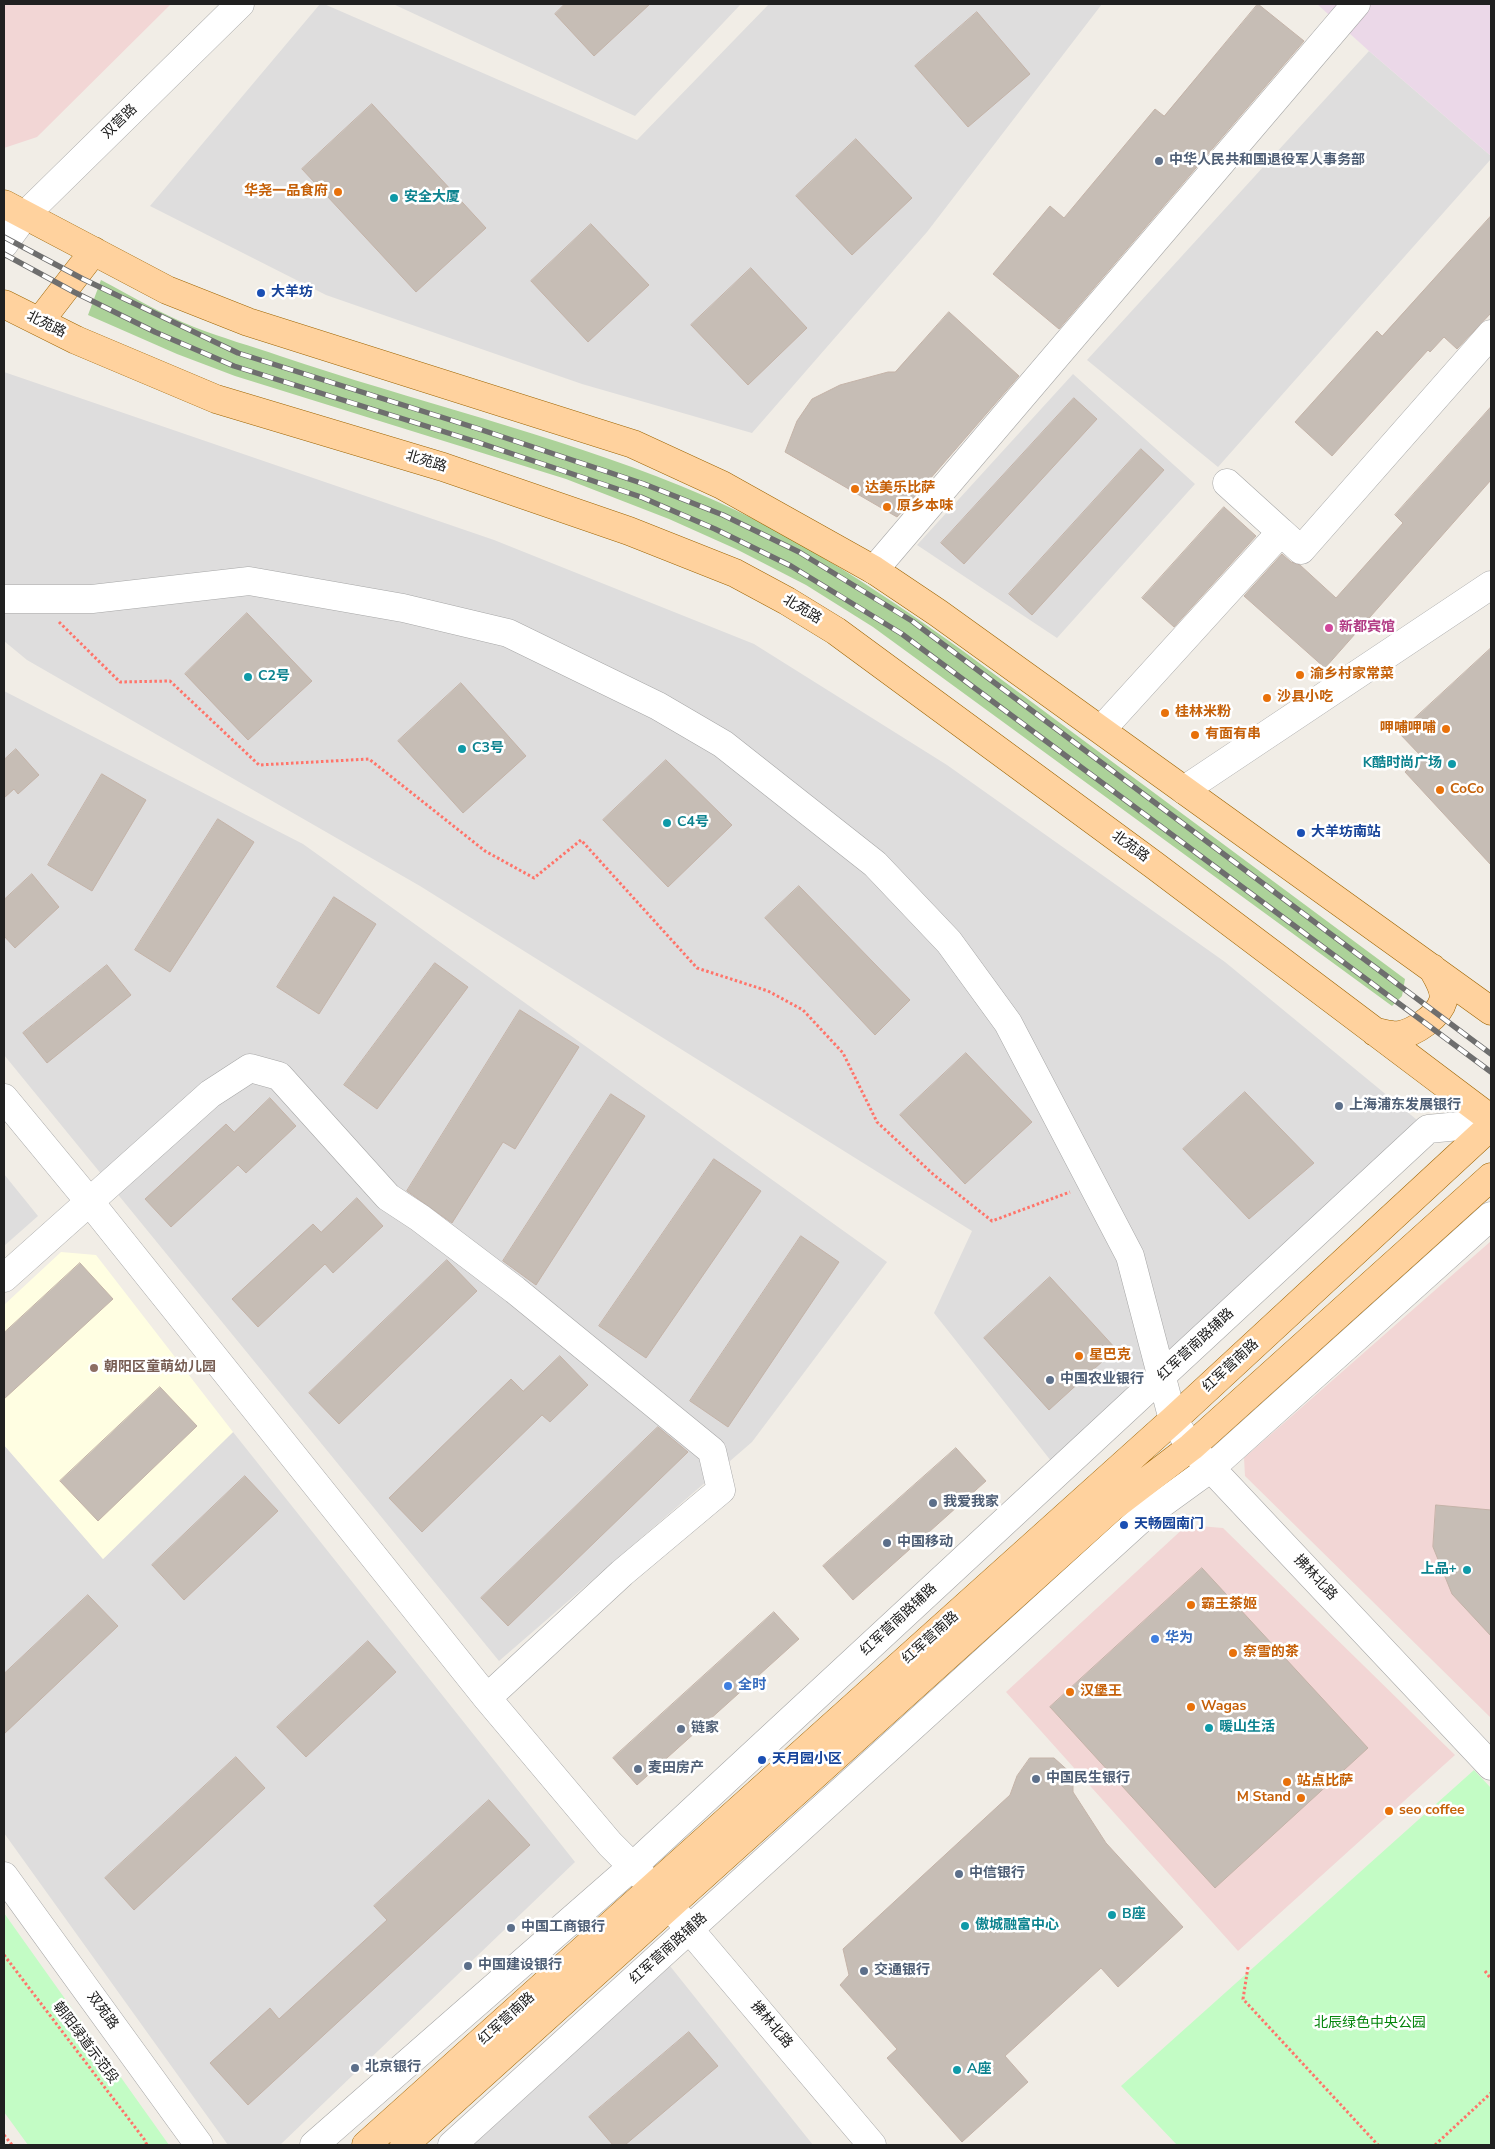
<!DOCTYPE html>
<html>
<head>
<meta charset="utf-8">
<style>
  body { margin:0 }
  #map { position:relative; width:1495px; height:2149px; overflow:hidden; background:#f1ede6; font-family:"Nunito Sans",sans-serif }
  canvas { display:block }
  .frame { position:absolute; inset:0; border:5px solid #202020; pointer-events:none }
</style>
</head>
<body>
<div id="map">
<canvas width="1495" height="2149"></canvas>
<div class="frame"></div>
</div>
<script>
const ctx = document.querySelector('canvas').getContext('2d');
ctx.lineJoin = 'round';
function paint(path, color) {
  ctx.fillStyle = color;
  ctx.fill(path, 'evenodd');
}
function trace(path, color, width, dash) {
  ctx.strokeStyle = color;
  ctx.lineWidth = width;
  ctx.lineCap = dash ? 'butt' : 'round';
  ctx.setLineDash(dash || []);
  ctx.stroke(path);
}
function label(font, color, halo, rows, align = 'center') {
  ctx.font = font + ' "Nunito Sans","Noto Sans SC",sans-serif';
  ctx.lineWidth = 5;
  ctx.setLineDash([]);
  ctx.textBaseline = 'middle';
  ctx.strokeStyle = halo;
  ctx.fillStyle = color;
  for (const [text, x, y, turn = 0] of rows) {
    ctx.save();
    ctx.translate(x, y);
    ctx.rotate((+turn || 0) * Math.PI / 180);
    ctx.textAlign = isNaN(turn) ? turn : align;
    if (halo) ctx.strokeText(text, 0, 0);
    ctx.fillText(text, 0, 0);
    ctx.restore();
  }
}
paint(new Path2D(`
  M320,4H324L637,140L769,4H1102L927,232L752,433L582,384L326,295L150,206Z
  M393,4H741L635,116Z
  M1369,51L1491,156V159L1218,467L1087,360Z
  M4,372L494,540L754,644L947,765L1225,962L1428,1129L1059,1471L934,1313L972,1231L420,886L27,660L4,641Z
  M1073,374L1195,484L1057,638L917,545Z
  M4,691L303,844L887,1262L752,1442L499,1661L4,1055Z
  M4,1174L38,1216L4,1246Z
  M233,1432L575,1862L280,2145H228L4,1833V1445L103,1559Z
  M670,1966L813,2145H473Z`), '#dedddd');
paint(new Path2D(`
  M4,4H171L37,137L4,148Z
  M1491,1241V1718L1245,1476L1244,1458Z
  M1187,1525L1223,1528L1455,1755L1238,1951L1006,1692Z`), '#f2d6d5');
paint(new Path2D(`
  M1317,4H1491V156L1369,51Z`), '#ebd8e8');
paint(new Path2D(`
  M61,1252L96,1255L233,1432L103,1559L4,1445V1305Z`), '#fffee2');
paint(new Path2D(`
  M101,280C131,296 162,314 194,327C222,338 251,346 280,356C413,401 551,433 681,486C783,527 874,587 963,651L1405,979L1402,996L1392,1006L873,627L806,585L736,549L669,519L566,479L235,376L177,354L88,315Z`), '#acd299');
paint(new Path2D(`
  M1474,1770L1491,1788V2145H1177L1121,2086Z
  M4,1913L169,2145H28L4,2112Z`), '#c3fcc5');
const building = new Path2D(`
  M565,4H650L594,56L555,14Z
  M1258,4L1304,41L1059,329L993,274L1050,206L1064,218L1155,109L1164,116Z
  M977,12L1030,74L968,127L915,66Z
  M372,104L486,228L416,292L302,169Z
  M856,139L912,198L852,255L796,196Z
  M1491,216V313L1457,349L1444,337L1430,352L1428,350L1332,456L1295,422L1377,331L1382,336Z
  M591,224L649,285L588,342L531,281Z
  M751,268L807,328L748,385L691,325Z
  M949,312L1019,376L897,517L785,452L797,421L812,399L840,385L888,372H895Z
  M1074,398L1097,419L964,564L941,543Z
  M1491,407V480L1325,668L1244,596L1282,554L1291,562L1300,565L1336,598L1403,523L1395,515Z
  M1141,449L1164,470L1032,615L1009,594Z
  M1224,507L1256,536L1174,627L1142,598Z
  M247,613L312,681L248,740L185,674Z
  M1491,648V865L1405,772L1421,756L1399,733Z
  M461,683L526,756L463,813L398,741Z
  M16,749L39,775L18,794L14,789L4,798V760Z
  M666,760L732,825L668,887L603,820Z
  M102,774L146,800L92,891L48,865Z
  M218,819L254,842L170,972L135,950Z
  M32,874L59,907L15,948L4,936V900Z
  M799,886L910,1000L875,1035L765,918Z
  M334,897L376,924L319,1014L277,987Z
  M435,963L468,987L377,1109L344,1085Z
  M107,965L131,995L47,1063L23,1033Z
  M520,1010L579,1047L515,1149L503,1142L452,1223L407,1191Z
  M966,1053L1032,1122L965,1184L900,1115Z
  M1245,1092L1314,1163L1249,1219L1183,1149Z
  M611,1094L645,1116L536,1285L503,1261Z
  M270,1098L296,1126L246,1173L238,1165L171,1227L145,1199L226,1124L234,1132Z
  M714,1159L761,1191L646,1358L599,1326Z
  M357,1198L383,1226L333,1273L325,1264L258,1327L232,1299L313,1224L321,1232Z
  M801,1236L839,1262L728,1427L690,1401Z
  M447,1260L477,1291L339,1424L309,1393Z
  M80,1263L113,1299L4,1399V1333Z
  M1050,1277L1116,1349L1049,1410L984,1338Z
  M560,1356L588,1385L550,1422L542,1415L422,1532L389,1498L511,1379L523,1391Z
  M160,1387L197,1426L98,1521L60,1481Z
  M658,1427L688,1452L508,1626L481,1598Z
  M956,1448L986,1481L853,1600L823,1566Z
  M245,1476L278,1511L184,1600L152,1565Z
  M1436,1505L1491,1510V1636L1452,1594L1433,1547Z
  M1202,1568L1368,1748L1215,1888L1050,1707Z
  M88,1595L118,1626L4,1734V1674Z
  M774,1612L799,1639L637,1785L613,1758Z
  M368,1641L396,1672L306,1757L277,1727Z
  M236,1757L265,1788L134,1910L105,1878Z
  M1030,1758H1054L1073,1775V1792L1106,1843L1183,1927L1118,1987L1101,1968L1005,2056L1028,2082L962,2142L887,2058L897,2049L840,1985L849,1975L843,1949L1010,1795L1017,1776Z
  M489,1800L530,1845L248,2105L210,2063L270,2008L279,2019L387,1920L374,1906Z
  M689,2032L718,2066L625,2145H613L589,2117Z`);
paint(building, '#c6bdb5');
trace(building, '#c4b3a8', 1);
const minor = new Path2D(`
  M4,244L25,215L240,4
  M1227,483L1281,532
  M874,570L1356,4
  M4,599H92L249,581L403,608L508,633L658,706L723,744L875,864L949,942L1008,1023L1130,1256L1173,1420L1191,1447L1491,1766
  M1102,729L1281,532L1301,550L1491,334
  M1184,790L1491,585
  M4,1098L89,1201L487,1698L610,1844L645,1879
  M4,1278L210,1094L250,1068L279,1076L388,1197L420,1218L515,1290L712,1451L721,1490L622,1573L487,1698
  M4,1876L199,2145
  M679,1917L872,2145
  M314,2145L633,1866L1428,1129L1491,1123
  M452,2145L1142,1518L1211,1468L1491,1216`);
const major = new Path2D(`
  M4,204L167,290L248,322L633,444L722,485L874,570L938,613L1491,1011
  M4,304L76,340L216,399L443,467L629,531L735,573L787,601L836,631L1154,865L1491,1119
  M40,321L94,251
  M1375,1032C1383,1033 1392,1036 1399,1035C1414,1033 1439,1016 1443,1001C1446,990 1437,977 1432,968
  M366,2145L1173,1420L1491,1126
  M404,2145L1110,1509L1191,1447L1491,1177`);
trace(minor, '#a7a7a7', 29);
trace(major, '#9d6400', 29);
trace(new Path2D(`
  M59,622L120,682L170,681L259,765L369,759L485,851L534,878L581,840L697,968L768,991L803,1010L843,1053L877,1122L934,1175L992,1221L1070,1192
  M4,1955L144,2139L147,2145
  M1248,1967L1243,1999L1378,2145
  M1485,1971L1491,1979
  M4,2135L12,2145
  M1435,2145L1491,2093`), '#ff746a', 3, [2.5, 2.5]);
trace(minor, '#fff', 28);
trace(major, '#ffd29e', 28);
const rail = new Path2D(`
  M4,237L83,279L238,353L476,428L644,484L723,515L799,552L912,621L1491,1054
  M4,254L74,292L155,332L234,366L477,442L641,497L715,529L791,566L902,634L1491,1072`);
trace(rail, '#6e6e6e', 5.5);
trace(rail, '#fff', 4, [11]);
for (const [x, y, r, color] of [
  [1159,161,5,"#5c6f8a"],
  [338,192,5,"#e8710a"],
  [394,198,5,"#0f9aa8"],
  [261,293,5,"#1a4fb4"],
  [855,489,5,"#e8710a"],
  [887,507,5,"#e8710a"],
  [1329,628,5,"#d1479c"],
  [1300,675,5,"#e8710a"],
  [248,677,5,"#0f9aa8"],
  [1267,698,5,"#e8710a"],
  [1165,713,5,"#e8710a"],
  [1446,729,5,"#e8710a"],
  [1195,735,5,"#e8710a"],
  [462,749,5,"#0f9aa8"],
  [1452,764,5,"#0f9aa8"],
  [1440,790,5,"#e8710a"],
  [667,823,5,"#0f9aa8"],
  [1301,833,5,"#1a4fb4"],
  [1339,1106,5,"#5c6f8a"],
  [1079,1356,5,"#e8710a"],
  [94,1368,5,"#8d6e63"],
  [1050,1380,5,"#5c6f8a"],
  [933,1503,5,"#5c6f8a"],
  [1124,1525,5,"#1a4fb4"],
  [887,1543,5,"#5c6f8a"],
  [1467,1570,5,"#0f9aa8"],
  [1191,1605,5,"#e8710a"],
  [1155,1639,5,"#3f7fe0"],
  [1233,1653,5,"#e8710a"],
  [728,1686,5,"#3f7fe0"],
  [1070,1692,5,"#e8710a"],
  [1191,1707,5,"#e8710a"],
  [1209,1728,5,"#0f9aa8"],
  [681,1729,5,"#5c6f8a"],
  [762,1760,5,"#1a4fb4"],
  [638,1769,5,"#5c6f8a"],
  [1036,1779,5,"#5c6f8a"],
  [1287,1782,5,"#e8710a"],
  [1301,1798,5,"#e8710a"],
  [1389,1811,5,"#e8710a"],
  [959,1874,5,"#5c6f8a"],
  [1112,1915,5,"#0f9aa8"],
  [965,1926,5,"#0f9aa8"],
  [511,1928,5,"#5c6f8a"],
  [468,1966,5,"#5c6f8a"],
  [864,1971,5,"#5c6f8a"],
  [355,2068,5,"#5c6f8a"],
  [957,2070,5,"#0f9aa8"]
]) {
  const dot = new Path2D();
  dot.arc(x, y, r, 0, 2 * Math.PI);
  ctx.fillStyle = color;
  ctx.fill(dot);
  trace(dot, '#fff', 2);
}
label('14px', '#202020', '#fff', [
  ["双营路",120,122,-44],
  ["北苑路",46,325,26],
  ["北苑路",426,462,17],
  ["北苑路",802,610,31],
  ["北苑路",1130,847,36],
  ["红军营南路辅路",1196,1345,-43],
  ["红军营南路",1231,1366,-43],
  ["拂林北路",1315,1578,47],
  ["红军营南路辅路",899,1620,-43],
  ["红军营南路",931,1638,-42],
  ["红军营南路辅路",669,1949,-42],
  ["双苑路",102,2011,54],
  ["红军营南路",507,2019,-42],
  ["拂林北路",771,2025,50],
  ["朝阳绿道示范段",85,2043,53]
]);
label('bold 14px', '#4e5e75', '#fff', [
  ["中华人民共和国退役军人事务部",1169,161],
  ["上海浦东发展银行",1349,1106],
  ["中国农业银行",1060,1380],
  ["我爱我家",943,1503],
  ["中国移动",897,1543],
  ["链家",691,1729],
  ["麦田房产",648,1769],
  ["中国民生银行",1046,1779],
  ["中信银行",969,1874],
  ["中国工商银行",521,1928],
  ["中国建设银行",478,1966],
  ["交通银行",874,1971],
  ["北京银行",365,2068]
], 'left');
label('bold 14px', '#c56008', '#fff', [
  ["华尧一品食府",328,192,"right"],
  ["达美乐比萨",865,489],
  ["原乡本味",897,507],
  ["渝乡村家常菜",1310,675],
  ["沙县小吃",1277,698],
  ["桂林米粉",1175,713],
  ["呷哺呷哺",1436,729,"right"],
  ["有面有串",1205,735],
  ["CoCo",1450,790],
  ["星巴克",1089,1356],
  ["霸王茶姬",1201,1605],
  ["奈雪的茶",1243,1653],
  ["汉堡王",1080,1692],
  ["Wagas",1201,1707],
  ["站点比萨",1297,1782],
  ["M Stand",1291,1798,"right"],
  ["seo coffee",1399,1811]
], 'left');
label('bold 14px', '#0d838f', '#fff', [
  ["安全大厦",404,198],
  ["C2号",258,677],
  ["C3号",472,749],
  ["K酷时尚广场",1442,764,"right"],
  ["C4号",677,823],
  ["上品+",1457,1570,"right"],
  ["暖山生活",1219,1728],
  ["B座",1122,1915],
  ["傲城融富中心",975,1926],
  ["A座",967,2070]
], 'left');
label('bold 14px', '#164399', '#fff', [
  ["大羊坊",271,293],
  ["大羊坊南站",1311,833],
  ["天畅园南门",1134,1525],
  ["天月园小区",772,1760]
], 'left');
label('bold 14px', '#b23c85', '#fff', [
  ["新都宾馆",1339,628]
], 'left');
label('bold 14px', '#785e54', '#fff', [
  ["朝阳区童萌幼儿园",104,1368]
], 'left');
label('bold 14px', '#366cbe', '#fff', [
  ["华为",1165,1639],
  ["全时",738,1686]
], 'left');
label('14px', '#06860d', '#fff', [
  ["北辰绿色中央公园",1370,2024]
]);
</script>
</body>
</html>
